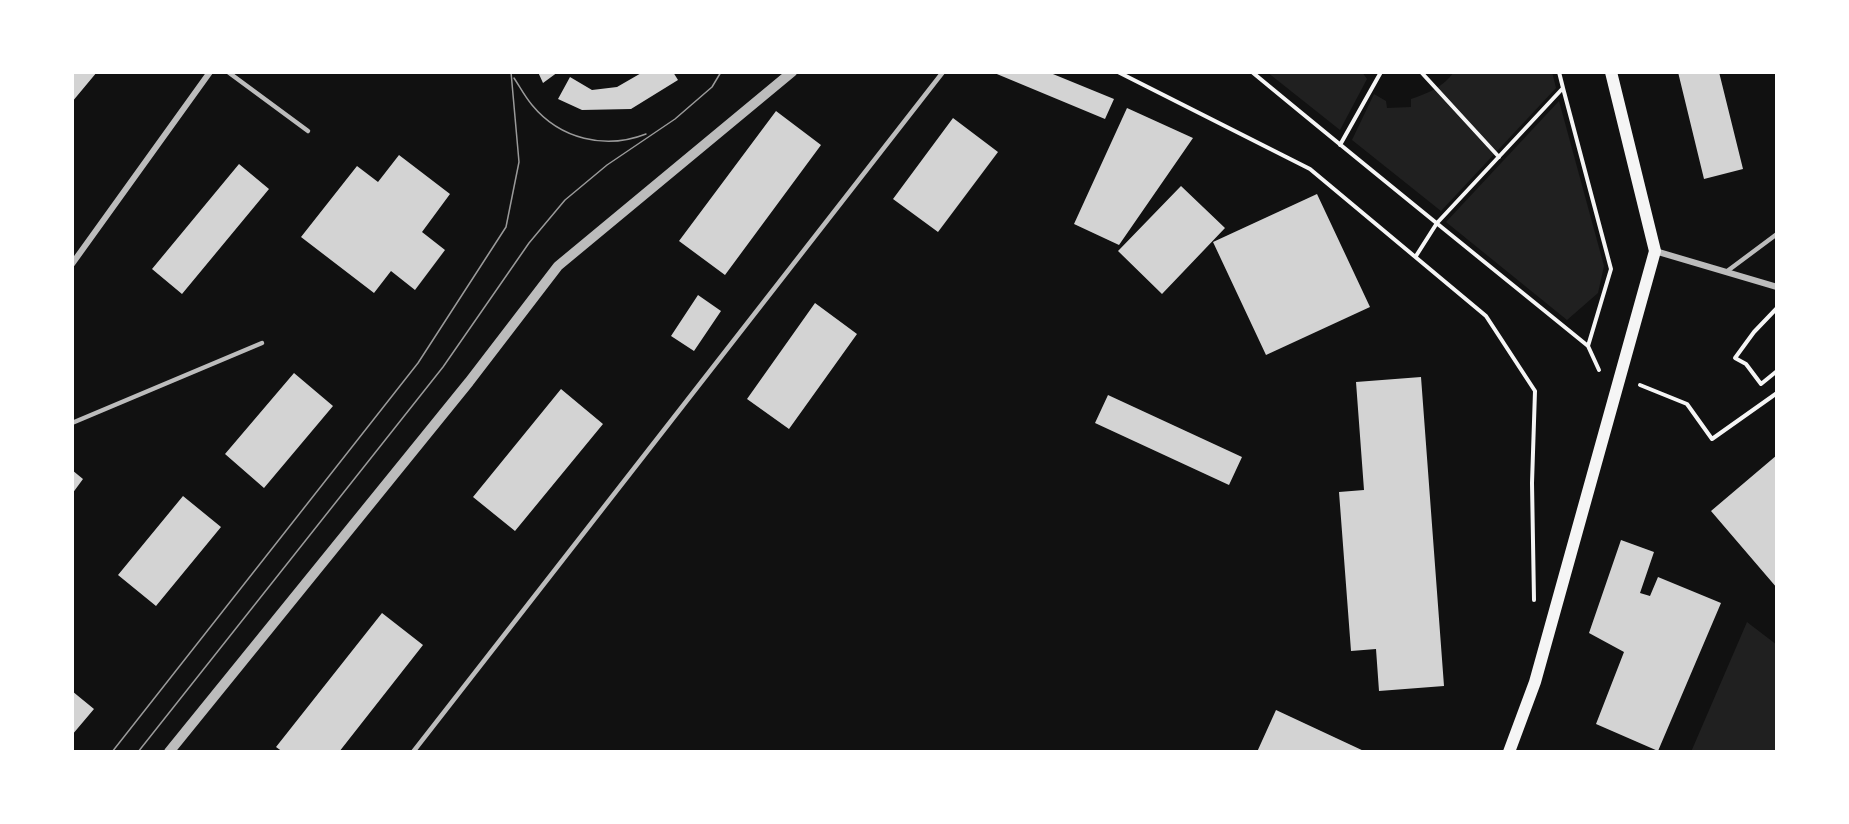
<!DOCTYPE html>
<html>
<head>
<meta charset="utf-8">
<style>
  body { margin:0 }
  #map { position:relative; width:1849px; height:824px; overflow:hidden; background:#111; font-family:Inter,sans-serif }
  canvas { display:block }
  .frame { position:absolute; inset:0; border:74px solid #fff; pointer-events:none }
</style>
</head>
<body>
<div id="map">
<canvas width="1849" height="824"></canvas>
<div class="frame"></div>
</div>
<script>
const ctx = document.querySelector('canvas').getContext('2d');
ctx.lineJoin = 'round';
function paint(path, color) {
  ctx.fillStyle = color;
  ctx.fill(path, 'evenodd');
}
function trace(path, color, width, dash) {
  ctx.strokeStyle = color;
  ctx.lineWidth = width;
  ctx.lineCap = dash ? 'butt' : 'round';
  ctx.setLineDash(dash || []);
  ctx.stroke(path);
}
paint(new Path2D(`
  M1267,72H1362L1367,79L1340,130Z
  M1454,72H1552L1556,88L1441,211L1352,140L1374,94L1386,101L1387,108L1411,107V99C1429,93 1443,87 1454,72Z
  M1559,101L1604,266L1598,293L1567,320L1446,222Z
  M1747,622L1777,645V752H1691Z`), '#202020');
paint(new Path2D(`
  M72,72H97L72,102Z
  M538,72H558L543,83Z
  M643,72H673L678,80L631,109L582,110L558,99L570,77L592,90L617,87Z
  M992,72H1048L1114,99L1105,119Z
  M1678,72H1719L1743,169L1704,179Z
  M1127,108L1193,138L1119,245L1074,224Z
  M776,111L821,145L725,275L679,241Z
  M953,118L998,152L938,232L893,199Z
  M399,155L450,194L422,232L445,250L415,290L391,271L374,293L301,237L357,166L378,182Z
  M239,164L269,189L182,294L152,269Z
  M1181,186L1225,228L1162,294L1118,251Z
  M1317,194L1370,307L1266,355L1213,242Z
  M698,295L721,311L694,351L671,336Z
  M815,303L857,334L789,429L747,399Z
  M294,373L333,406L264,488L225,454Z
  M1421,377L1444,686L1379,691L1376,649L1351,651L1339,492L1364,490L1356,382Z
  M561,389L603,424L515,531L473,497Z
  M1108,395L1242,457L1229,485L1095,423Z
  M1777,455V588L1711,511Z
  M72,470L83,479L72,494Z
  M183,496L221,527L156,606L118,575Z
  M1621,540L1654,552L1640,593L1650,596L1658,577L1721,603L1658,751L1596,724L1624,652L1589,633Z
  M382,613L423,645L339,752H283L276,747Z
  M72,691L94,709L72,735Z
  M1276,710L1366,752H1257Z`), '#d3d3d3');
trace(new Path2D(`
  M1118,72L1310,169L1486,316L1535,391L1532,483L1534,600
  M1252,72C1363,164 1476,255 1588,346L1611,269L1563,88L1437,223L1416,256
  M1421,72L1499,157
  M1559,72L1563,88
  M1340,145L1381,72
  M1777,308L1754,332L1735,358L1746,364L1761,384L1777,371
  M1588,346L1599,370
  M1640,385L1687,404L1712,439L1777,393`), '#f5f5f5', 4);
trace(new Path2D(`
  M228,72L308,131
  M1726,272L1777,234
  M72,423L262,343
  M413,752L943,72`), '#bcbcbc', 4.5);
trace(new Path2D(`
  M1655,251L1777,287
  M72,264L210,72`), '#bcbcbc', 6);
trace(new Path2D(`
  M169,752L469,382L558,266L792,72`), '#bcbcbc', 10);
trace(new Path2D(`
  M1509,752L1535,682L1655,251L1611,72`), '#f5f5f5', 12);
trace(new Path2D(`
  M514,78C520,87 525,97 532,105C560,139 605,150 646,134
  M112,752L418,363L506,227L519,162L511,72
  M138,752L443,367L529,243L565,200L607,165L675,119L712,87L721,72`), '#9a9a9a', 1.5);
</script>
</body>
</html>
